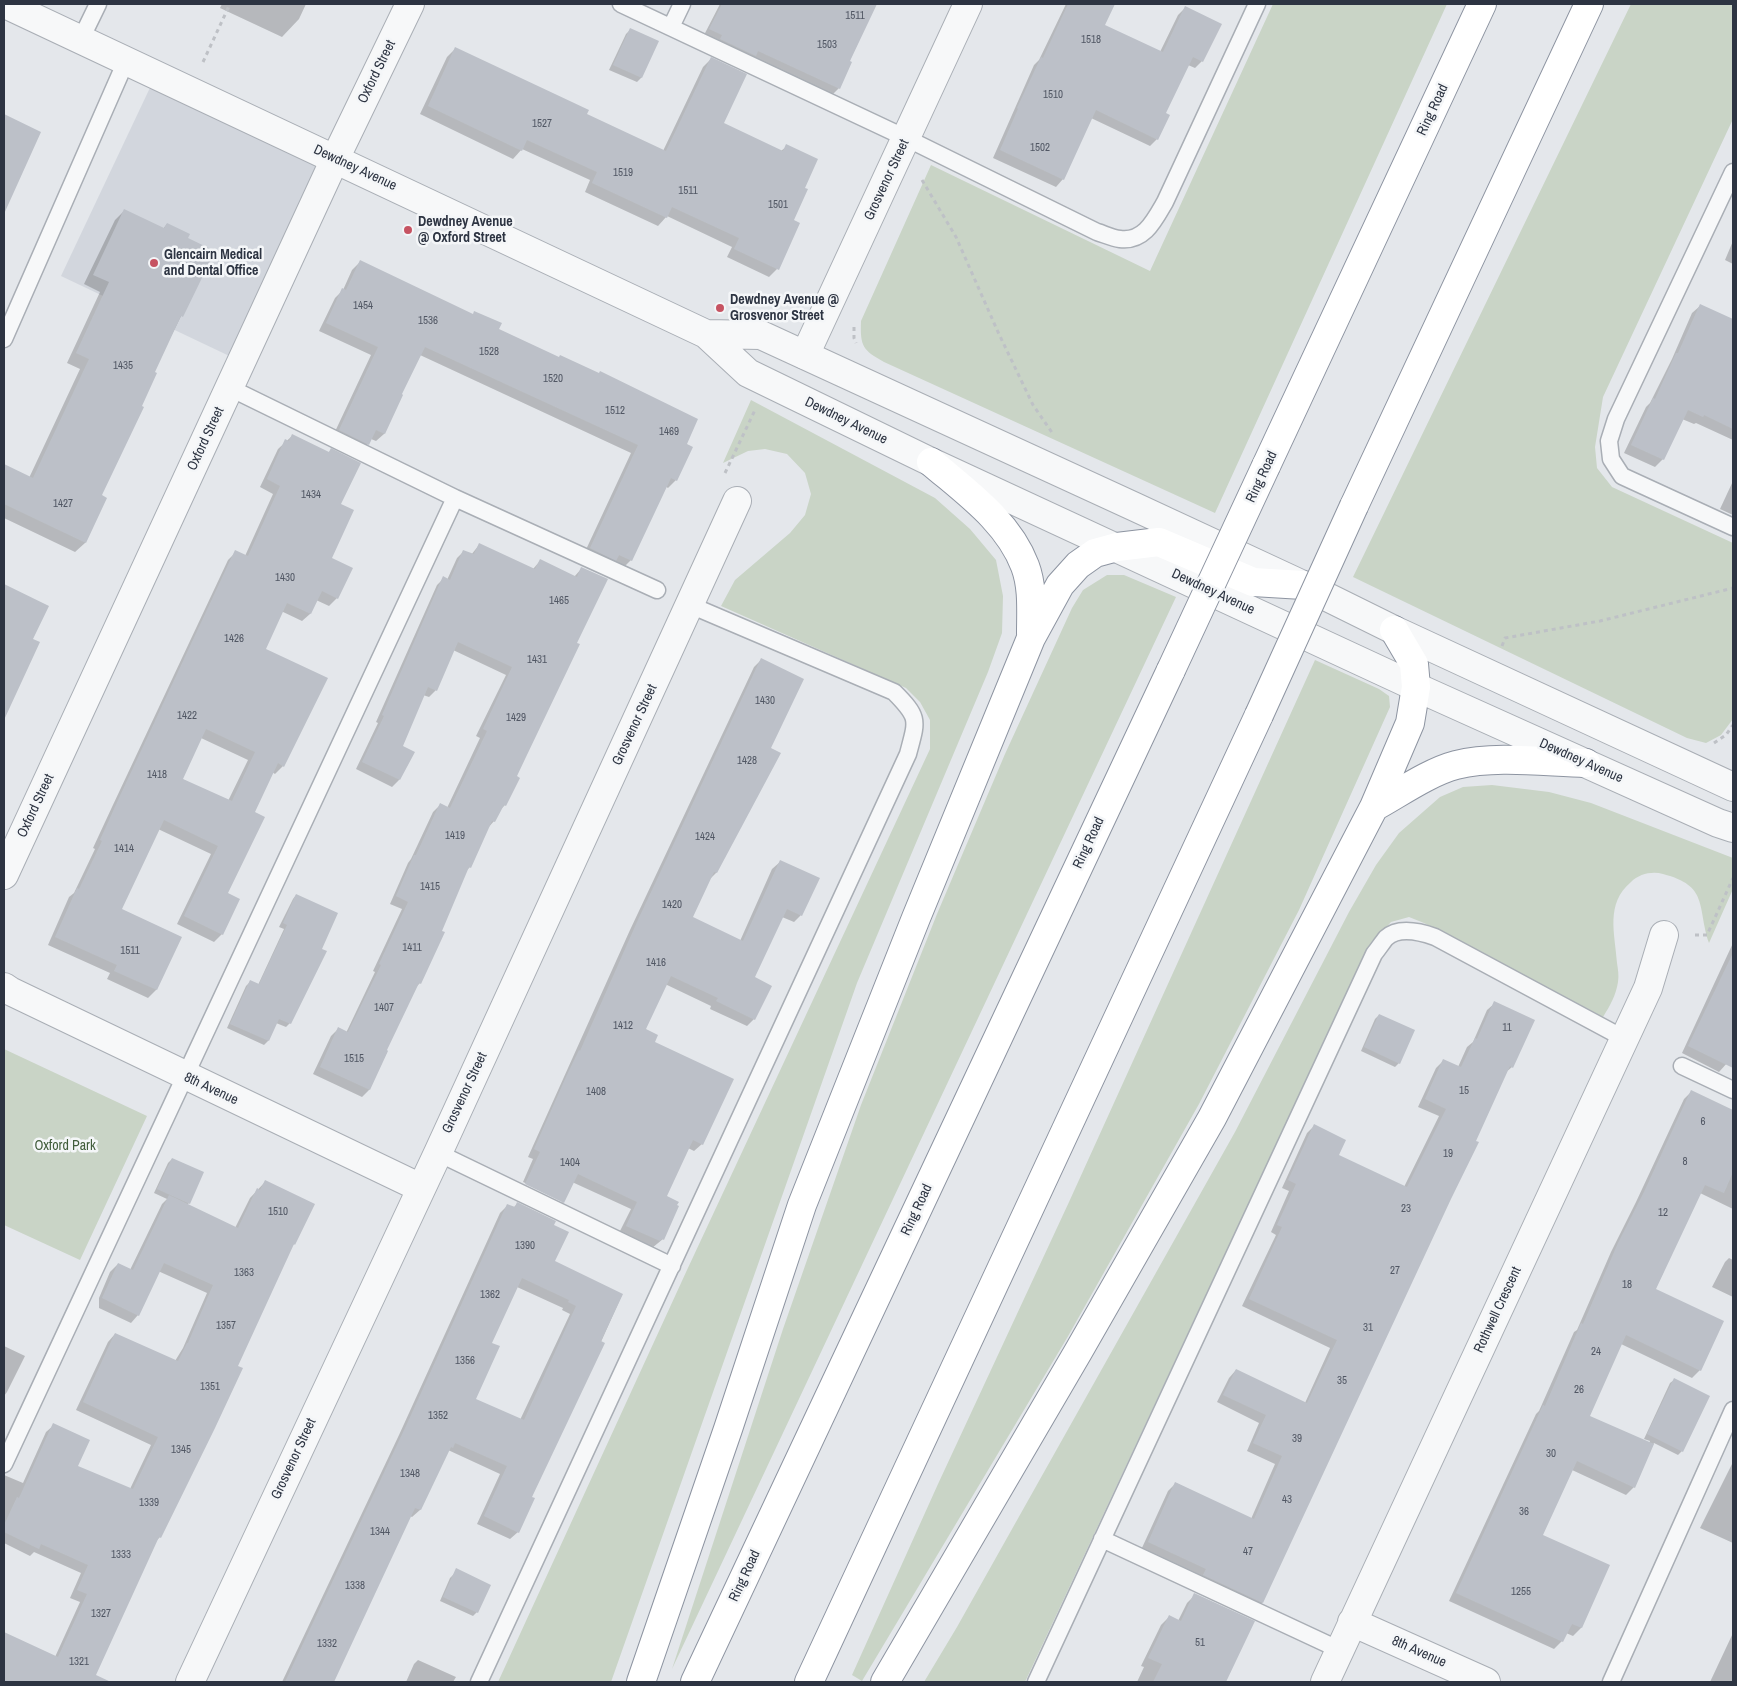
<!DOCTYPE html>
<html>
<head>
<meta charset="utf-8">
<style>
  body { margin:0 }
  #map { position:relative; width:1737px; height:1686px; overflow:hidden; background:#e4e7eb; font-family:"Archivo Narrow",sans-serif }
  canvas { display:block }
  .frame { position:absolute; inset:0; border:5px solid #2d3442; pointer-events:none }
</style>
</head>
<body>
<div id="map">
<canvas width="1737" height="1686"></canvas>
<div class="frame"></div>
</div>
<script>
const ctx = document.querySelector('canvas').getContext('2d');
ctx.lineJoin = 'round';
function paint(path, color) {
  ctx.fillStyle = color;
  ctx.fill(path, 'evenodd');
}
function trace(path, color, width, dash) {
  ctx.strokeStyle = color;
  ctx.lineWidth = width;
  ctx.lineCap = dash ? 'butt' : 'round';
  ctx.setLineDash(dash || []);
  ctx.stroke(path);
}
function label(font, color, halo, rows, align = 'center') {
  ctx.font = font + ' "Archivo Narrow",sans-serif';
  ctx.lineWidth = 5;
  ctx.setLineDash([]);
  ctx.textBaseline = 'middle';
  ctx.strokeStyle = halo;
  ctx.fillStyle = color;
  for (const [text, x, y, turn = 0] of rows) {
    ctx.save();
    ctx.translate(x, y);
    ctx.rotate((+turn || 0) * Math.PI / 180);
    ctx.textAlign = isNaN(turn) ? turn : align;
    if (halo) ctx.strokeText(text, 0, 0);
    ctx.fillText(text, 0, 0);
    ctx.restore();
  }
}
paint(new Path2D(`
  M156,75L335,159L242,362L61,276Z`), '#d2d6dd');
paint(new Path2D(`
  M1273,4H1447L1215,513L884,362C863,350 860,347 861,321L931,165L1150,271Z
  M1631,4H1733V119L1603,397L1595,447L1597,468L1612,487L1733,543V719L1721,735L1706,743L1687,738L1353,577Z
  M751,400L935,498L970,529L996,560L1003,596L1002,633L988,672L857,983L611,1682H498L687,1270L930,749V720L920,702L906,688L721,606L735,580L790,533L805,515L811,494L805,473L787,454L765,449L748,451L723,463Z
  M1107,575H1124L1176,597L672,1669L783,1329L861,1105L937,914L1005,754L1072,608L1083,590Z
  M1315,660L1379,689L1389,696L1390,707L1299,910L1199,1104L1067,1338L862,1681L852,1675L938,1484L1069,1202Z
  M1492,785L1549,792L1591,803L1733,858V889L1709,943C1697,906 1709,886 1663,874C1652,871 1639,874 1631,882C1605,904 1615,933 1617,963C1618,969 1619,976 1618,982C1616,995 1610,1006 1603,1017L1424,923L1409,917L1391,922L1368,948L1025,1682H924L957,1627L1235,1132L1349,912L1376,865L1399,833L1440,797L1463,787Z
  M4,1049L147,1116L80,1260L4,1225Z`), '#c9d4c6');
paint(new Path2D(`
  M222,4H306L299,19L282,37L220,8Z
  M720,4H748L770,15L775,4H876L849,62L839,88L832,95L703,37Z
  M1066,4H1114L1104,26L1160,52L1178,15L1185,8L1202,61L1195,68L1188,65L1165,113L1157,139L1150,146L1091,118L1063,179L1056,187L993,158L1034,65L1039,60Z
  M630,30L657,42L641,78L637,82L609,70L626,34Z
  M455,49L585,114L663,151L703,67L711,59L722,124L781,151L787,146L803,188L777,269L769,277L727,257L732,247L667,216L658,226L585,192L590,180L522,149L513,159L420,114L447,57Z
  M4,116L40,133L15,186L4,198Z
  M124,211L163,229L167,224L186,238L213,251L153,373L140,406L100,496L105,498L85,543L75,552L4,518V466L29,478L80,369L67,363L100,292L84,284L115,220Z
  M1733,241V264L1725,260Z
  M360,262L498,330L686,445L676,480L668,488L665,486L631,560L623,568L583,556L631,453L420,355L400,395L384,434L376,441L371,439L368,444L360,452L332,438L371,355L319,331L335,298L343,290L352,270Z
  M1700,306L1716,385L1733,393V440L1696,423L1694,424L1682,419L1663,459L1655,467L1624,453L1646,407L1650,403L1672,359L1692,313Z
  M292,436L328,453L331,450L339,505L330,558L351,569L337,598L329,606L316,600L310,614L302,621L281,611L264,650L283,766L275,774L272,772L253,813L227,894L222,934L214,942L177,924L211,854L158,829L120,909L180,937L156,990L148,998L107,979L110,973L48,945L69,897L74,893L95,849L93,848L112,807L228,560L236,552L245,556L273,494L260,487L278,449ZM201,738L248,760L228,801L182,779Z
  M1733,481V515L1720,509Z
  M479,545L533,569L540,561L574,577L582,568L576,643L516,777L518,778L505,805L499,811L494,821L488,828L470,867L466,871L420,983L416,987L385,1051L387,1052L369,1090L362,1097L313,1074L331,1036L338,1029L346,1033L375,972L373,971L402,909L390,904L408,863L411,859L433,812L440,805L447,808L480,738L476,736L506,675L453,650L436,690L429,697L423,695L401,747L399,780L392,787L356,769L378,723L376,722L437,585L444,578L447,580L457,558L464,551L471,555Z
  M4,586L48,606L32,640L38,643L4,717Z
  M761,660L769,749L716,873L708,881L691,918L740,941L772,869L780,862L801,915L794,922L782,917L753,978L754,1019L747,1026L710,1009L711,1006L665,984L644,1030L653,1042L702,1144L694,1151L688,1148L665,1197L663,1239L652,1248L619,1233L631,1209L572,1182L563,1202L556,1209L519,1192L522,1184L562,1203V1200L523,1182L533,1159L528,1157L630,930L754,667Z
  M296,895L290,1023L286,1027L276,1023L268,1041L264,1045L227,1028L246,986L250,982L258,985L284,929L279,927L293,899Z
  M1733,943V1064L1728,1062L1719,1072L1682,1053Z
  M1495,1003L1512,1067L1505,1073L1262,1603L1255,1610L1141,1550L1168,1491L1176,1483L1251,1519L1275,1464L1247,1451L1259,1423L1217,1402L1229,1378L1236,1370L1305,1403L1330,1348L1242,1306L1276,1235L1271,1232L1289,1191L1282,1188L1307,1133L1314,1126L1337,1156L1404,1187L1439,1116L1418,1107L1436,1068L1443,1061L1458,1067L1467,1047L1473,1042L1487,1010Z
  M1379,1015L1399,1063L1395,1067L1361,1051L1375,1019Z
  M1691,1092L1733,1111V1209L1700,1193L1655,1290L1700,1370L1692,1378L1621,1344L1588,1416L1649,1443L1650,1441L1644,1439L1670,1383L1674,1380L1682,1451L1678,1455L1654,1443L1634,1487L1626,1495L1572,1470L1541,1536L1608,1566L1581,1628L1573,1636L1566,1633L1562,1641L1554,1649L1449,1601L1536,1414L1539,1411L1574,1332L1577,1330L1611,1252L1636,1202L1684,1099Z
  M172,1159L189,1203L187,1205L235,1228L250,1198L265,1182L313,1204L294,1244L291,1247L160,1537L155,1542L92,1682H4V1633L55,1657L80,1602L70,1598L81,1573L34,1552L30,1556L4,1543V1475L23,1483L46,1432L54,1425L76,1466L130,1489L151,1445L76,1410L108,1342L115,1334L175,1361L183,1348L207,1293L158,1271L138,1315L131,1323L99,1308V1298L110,1272L118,1264L130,1270L162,1204L167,1199L154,1193L168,1163Z
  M517,1204L554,1262L622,1295L531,1498L518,1532L510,1539L477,1524L500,1474L448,1450L420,1510L412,1517L410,1516L332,1682H282L399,1435L500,1213L508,1205L513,1208ZM517,1287L563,1308L562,1310L570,1314L520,1420L474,1399L491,1343Z
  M1729,1258L1733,1260V1297L1712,1287L1725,1262Z
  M4,1346L25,1356L7,1392L4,1396Z
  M1733,1462V1543L1700,1528Z
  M454,1574L477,1612L473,1616L440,1601L450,1578Z
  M1195,1595L1253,1622L1225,1682H1137L1144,1667L1141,1666L1161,1625L1169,1617L1178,1621L1187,1603Z
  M1733,1633V1682H1710Z
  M418,1660L456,1677L453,1682H406L414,1664Z`), '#0003');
paint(new Path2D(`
  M722,4H877L850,61L852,62L840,89L758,51L756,56L720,39L722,35L709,29Z
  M1068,4H1115L1105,25L1163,52L1185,6L1222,24L1203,62L1193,57L1166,113L1170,115L1158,140L1096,110L1064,180L1000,150L1018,109L1017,108L1041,57L1043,58Z
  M630,28L659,41L642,78L613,65Z
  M455,47L589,110L587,114L666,151L711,57L747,74L724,123L783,151L786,144L818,159L805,188L808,189L794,220L800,223L779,270L734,249L739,238L672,207L667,218L592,183L597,172L527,140L522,151L428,106Z
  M4,114L41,132L4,214Z
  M124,209L164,228L167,223L190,234L188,238L215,251L183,317L181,316L155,372L157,373L142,406L144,407L102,495L107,498L86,543L4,504V464L33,478L89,359L76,353L109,282L93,275Z
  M360,260L473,314L474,311L502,323L499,329L559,357L560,355L599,373L600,371L698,419L687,444L693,447L677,481L671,478L632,561L619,555L616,561L590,548L638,445L425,347L402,394L403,395L385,434L376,430L369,445L339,430L378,347L326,323L342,288L346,290Z
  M1700,304L1733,319V429L1704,415L1703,417L1688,410L1664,460L1631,445L1653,398L1655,399L1676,353H1678Z
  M292,434L329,452L331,448L361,463L341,504L354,510L332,558L353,568L338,599L322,591L311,614L287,603L266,649L328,678L284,767L278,763L255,812L265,817L228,893L240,899L223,935L184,916L218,846L164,820L122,909L182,937L157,990L114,971L117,965L55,937L77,888L79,889L102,841L100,840L119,798L235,550L248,556L280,486L267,479L285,439L289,441ZM206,729L255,752L232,801L183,779Z
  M479,543L535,569L540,559L577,577L581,567L608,579L577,643L580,644L526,757L517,776L520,778L506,806L504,805L495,822L492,821L471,868L469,867L442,931L445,932L421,984L419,983L387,1050L388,1051L370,1090L320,1067L338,1027L348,1032L381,965L379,964L408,902L396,896L414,855H416L440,803L450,808L487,731L483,729L512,667L458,642L437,691L428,687L403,746L415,752L400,780L362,762L384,716L382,715L443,576L450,580L463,550L474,554Z
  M4,584L49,606L33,639L40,642L4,720Z
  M761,658L804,679L771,748L781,753L717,873L714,872L693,917L743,941L780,860L820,878L802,916L787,909L755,977L772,986L755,1020L716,1001L718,998L671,976L646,1029L658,1035L655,1042L734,1079L703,1145L693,1140L667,1196L679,1202L677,1205L679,1206L664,1240L662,1239L660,1241L626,1226L637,1202L578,1174L564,1203L525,1184L540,1152L534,1149L566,1077L579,1050L580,1051L637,922Z
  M296,894L338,913L322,949L327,951L291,1024L279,1019L269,1041L230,1024L250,980L259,984L287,925L283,923Z
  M1733,953V1068L1688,1046Z
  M1494,1001L1535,1020L1513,1068L1510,1066L1476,1141L1479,1142L1451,1199L1263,1603L1203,1575L1206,1569L1148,1542L1175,1482L1254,1519L1282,1456L1253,1443L1266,1415L1223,1395L1236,1369L1307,1403L1337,1340L1249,1299L1282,1227L1277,1225L1296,1184L1288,1180L1314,1124L1346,1140L1339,1155L1407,1187L1446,1109L1425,1099L1443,1059L1461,1067L1475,1038L1477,1039Z
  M1379,1014L1415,1030L1400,1064L1364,1047Z
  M1691,1090L1733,1110V1172L1724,1193L1705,1185L1656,1289L1724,1321L1701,1371L1626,1335L1590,1416L1654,1444L1635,1488L1577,1461L1543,1535L1610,1565L1582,1628L1572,1624L1563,1642L1456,1593L1543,1405L1545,1406L1581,1323L1583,1324L1618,1243L1644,1192Z
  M172,1158L204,1172L190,1204L157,1189Z
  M265,1180L315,1204L295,1245L294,1244L238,1366L243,1368L215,1428L161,1538L159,1537L96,1675L111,1682H4V1632L58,1657L87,1594L77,1590L88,1565L41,1544L39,1549L4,1532V1525L17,1497L19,1498L53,1423L90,1440L78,1466L133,1489L158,1437L83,1402L115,1333L178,1361L187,1343H188L213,1285L164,1263L139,1316L102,1298L118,1263L133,1270L169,1195L238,1228L257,1188L260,1190Z
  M517,1202L556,1221L554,1225L569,1232L555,1261L623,1294L601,1341L605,1343L532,1497L535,1498L519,1533L484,1516L507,1466L455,1443L453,1448L451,1447L421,1510L415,1508L334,1682H285L406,1426L507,1204L515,1207ZM522,1278L569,1300L568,1302L576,1306L524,1420L476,1399L500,1346L492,1343Z
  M1674,1378L1710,1396L1683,1452L1647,1434Z
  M456,1568L491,1585L478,1613L443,1597Z
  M1194,1593L1255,1621L1226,1682H1153L1162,1664L1148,1658L1169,1615L1181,1621Z`), '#bcc0c8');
const service = new Path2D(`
  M621,4L906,138L1097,232C1104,234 1112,238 1120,239C1144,242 1154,221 1165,202L1257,4
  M671,27L682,4
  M81,39L98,4
  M1733,172L1616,419L1609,441L1611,459L1622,476L1733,527
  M4,339L126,61
  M230,388L455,498L657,590
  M1682,1066L1733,1090
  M438,1153L672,1266
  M4,1464L455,498
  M1102,1539L1340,1650
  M479,1682L908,754C917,720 920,718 894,692L690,605
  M1036,1682L1374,954C1378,949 1382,943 1386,938C1399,926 1421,932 1435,937L1625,1039
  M1611,1682L1733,1410`);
const minor = new Path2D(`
  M805,355L968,4
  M4,875L335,159
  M4,987L10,991L421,1188
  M1352,1622L1486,1682
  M190,1682L438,1153L737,501
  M1325,1682L1648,988L1664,935`);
const tertiary = new Path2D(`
  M5,4L706,334L748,373L931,462L1416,687L1718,823L1733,828
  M335,159L410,4
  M706,334L761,335L1135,507L1303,585L1394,630L1733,787`);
const motorway = new Path2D(`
  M931,462C966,492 1008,521 1025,566C1033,587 1031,611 1031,634
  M1266,466L1482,4
  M1354,506L1589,4
  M1374,807C1398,794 1429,772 1456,765C1496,755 1545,762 1586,763
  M641,1682L728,1429L802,1205L916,918L1031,638L1060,585L1078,565L1095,553L1117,547L1159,542L1253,582L1303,585
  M695,1682L1171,670
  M809,1682L1259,715
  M885,1682L1078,1352L1212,1118L1374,807L1410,723L1416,687L1414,664L1394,630`);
trace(service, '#a9aeb5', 19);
trace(minor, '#a9aeb5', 30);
trace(tertiary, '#a9aeb5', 30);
trace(motorway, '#8d94a1', 30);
trace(new Path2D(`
  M203,62L230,4
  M922,180L956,237L998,332L1033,405L1053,434
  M854,327V338L856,343
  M725,473L755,410
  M1502,646L1505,638L1600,621L1733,588
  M1714,743L1726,735L1733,725
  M1695,935H1707L1733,878`), '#bec1c6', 3, [4, 4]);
trace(service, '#f7f8f9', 16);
trace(minor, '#f7f8f9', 28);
trace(tertiary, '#f7f8f9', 28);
trace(motorway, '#fff', 28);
const motorwayBridge = new Path2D(`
  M1171,670L1266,466
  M1259,715L1354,506`);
trace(motorwayBridge, '#8d94a1', 30, []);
trace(motorwayBridge, '#fff', 28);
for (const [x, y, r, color] of [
  [408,230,5,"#c65362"],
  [154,263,5,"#c65362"],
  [720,308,5,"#c65362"]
]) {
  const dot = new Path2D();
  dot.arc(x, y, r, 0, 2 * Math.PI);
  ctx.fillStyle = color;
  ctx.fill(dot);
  trace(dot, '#f4f6f8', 2);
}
label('11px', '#515764', null, [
  ["1511",855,16],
  ["1518",1091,40],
  ["1503",827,45],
  ["1510",1053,95],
  ["1527",542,124],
  ["1502",1040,148],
  ["1519",623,173],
  ["1511",688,191],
  ["1501",778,205],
  ["1454",363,306],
  ["1536",428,321],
  ["1528",489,352],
  ["1435",123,366],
  ["1520",553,379],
  ["1512",615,411],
  ["1469",669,432],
  ["1434",311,495],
  ["1427",63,504],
  ["1430",285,578],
  ["1465",559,601],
  ["1426",234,639],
  ["1431",537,660],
  ["1430",765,701],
  ["1422",187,716],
  ["1429",516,718],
  ["1428",747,761],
  ["1418",157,775],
  ["1419",455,836],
  ["1424",705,837],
  ["1414",124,849],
  ["1415",430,887],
  ["1420",672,905],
  ["1411",412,948],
  ["1511",130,951],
  ["1416",656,963],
  ["1407",384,1008],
  ["1412",623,1026],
  ["11",1507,1028],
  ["1515",354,1059],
  ["15",1464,1091],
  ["1408",596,1092],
  ["6",1703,1122],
  ["19",1448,1154],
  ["8",1685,1162],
  ["1404",570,1163],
  ["23",1406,1209],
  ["1510",278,1212],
  ["12",1663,1213],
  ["1390",525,1246],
  ["27",1395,1271],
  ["1363",244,1273],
  ["18",1627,1285],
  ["1362",490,1295],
  ["1357",226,1326],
  ["31",1368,1328],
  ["24",1596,1352],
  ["1356",465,1361],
  ["35",1342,1381],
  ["1351",210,1387],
  ["26",1579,1390],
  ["1352",438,1416],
  ["39",1297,1439],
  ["1345",181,1450],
  ["30",1551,1454],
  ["1348",410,1474],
  ["43",1287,1500],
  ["1339",149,1503],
  ["36",1524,1512],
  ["1344",380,1532],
  ["47",1248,1552],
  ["1333",121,1555],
  ["1338",355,1586],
  ["1255",1521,1592],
  ["1327",101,1614],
  ["51",1200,1643],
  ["1332",327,1644],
  ["1321",79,1662]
]);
label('14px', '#2d3442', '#f4f6f8', [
  ["Oxford Street",377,72,-64],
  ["Ring Road",1433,110,-65],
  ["Dewdney Avenue",355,168,25],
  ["Grosvenor Street",887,180,-65],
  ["Dewdney Avenue",846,421,26],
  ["Oxford Street",206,439,-65],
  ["Ring Road",1262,477,-65],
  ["Dewdney Avenue",1213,592,25],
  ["Grosvenor Street",635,725,-65],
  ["Dewdney Avenue",1581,761,24],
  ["Oxford Street",36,806,-65],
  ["Ring Road",1089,843,-65],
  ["8th Avenue",211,1089,25],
  ["Grosvenor Street",465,1093,-65],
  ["Ring Road",917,1210,-65],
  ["Rothwell Crescent",1498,1310,-65],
  ["Grosvenor Street",294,1459,-65],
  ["Ring Road",745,1576,-65],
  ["8th Avenue",1419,1652,24]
]);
label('bold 14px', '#2d3442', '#f4f6f8', [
  ["Dewdney Avenue",418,222],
  ["@ Oxford Street",418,238],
  ["Glencairn Medical",164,255],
  ["and Dental Office",164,271],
  ["Dewdney Avenue @",730,300],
  ["Grosvenor Street",730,316]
], 'left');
label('14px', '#415d3b', '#f4f6f8', [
  ["Oxford Park",65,1146]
]);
</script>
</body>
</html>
